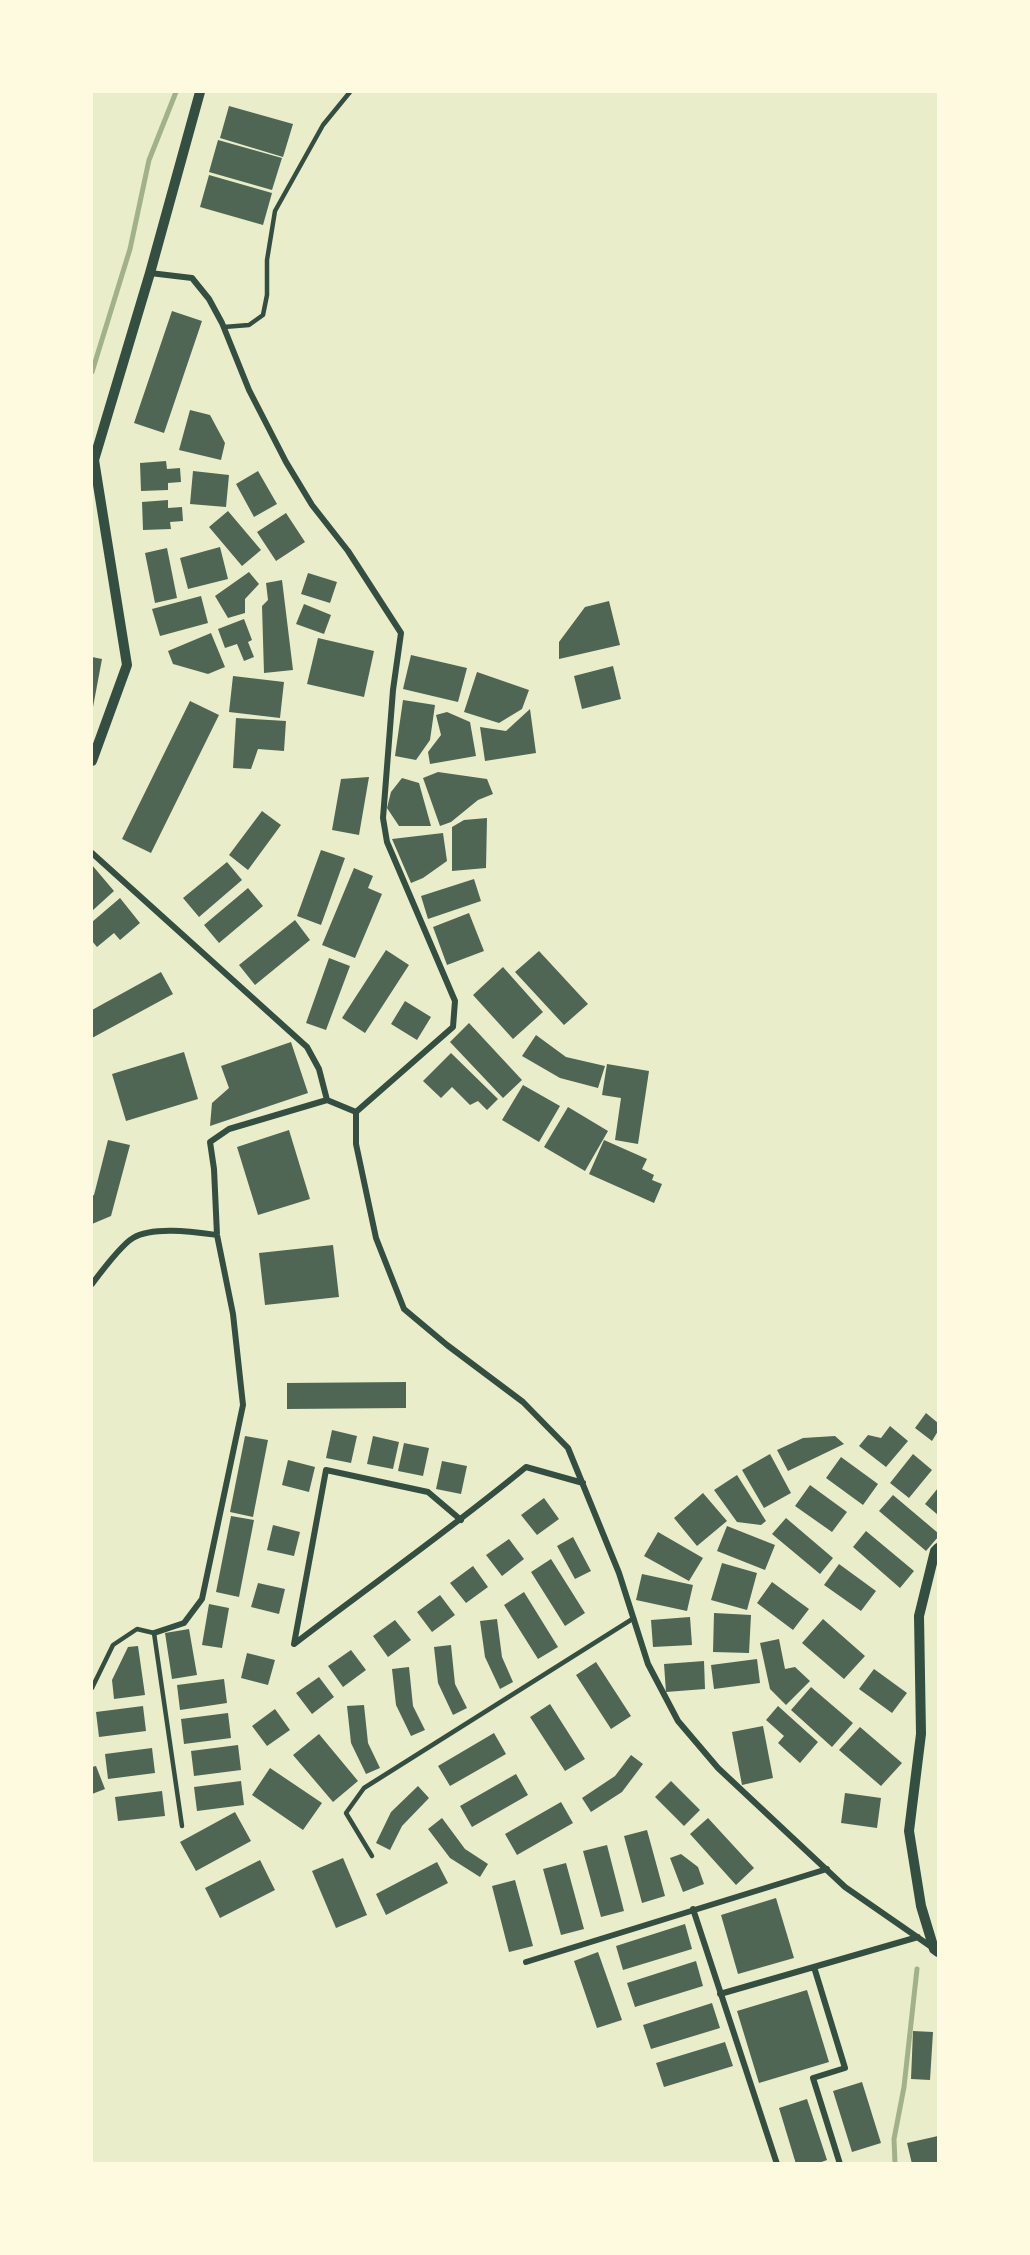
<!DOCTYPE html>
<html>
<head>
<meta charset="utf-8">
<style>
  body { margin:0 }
  #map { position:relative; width:1030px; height:2255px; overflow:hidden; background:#e9edc9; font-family:"Titillium Web",sans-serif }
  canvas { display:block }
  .frame { position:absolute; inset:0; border:93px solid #fefae0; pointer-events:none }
</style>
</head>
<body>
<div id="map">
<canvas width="1030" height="2255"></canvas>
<div class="frame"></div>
</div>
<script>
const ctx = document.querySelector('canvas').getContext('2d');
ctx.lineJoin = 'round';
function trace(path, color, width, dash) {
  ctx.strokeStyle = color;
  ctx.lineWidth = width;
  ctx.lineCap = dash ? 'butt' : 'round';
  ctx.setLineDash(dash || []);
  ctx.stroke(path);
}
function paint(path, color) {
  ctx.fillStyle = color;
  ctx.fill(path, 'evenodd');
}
trace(new Path2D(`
  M92,372L130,249L149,160L176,92
  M895,2164L894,2139L904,2087L917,1969`), '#a3b18a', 5);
paint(new Path2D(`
  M229,106L293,124L283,157L220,138Z
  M218,140L282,158L272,190L209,172Z
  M209,175L272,193L263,225L200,207Z
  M172,311L202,321L164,433L134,423Z
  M190,410L210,415L225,443L221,460L179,450Z
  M166,461L167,469L180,468L181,482L168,483V490L141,491L140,463Z
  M193,471L229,475L226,507L190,504Z
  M258,471L277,504L254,517L236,484Z
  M168,500V508L182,507L183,521L170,522L171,529L143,530L142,502Z
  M228,511L261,550L242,566L209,527Z
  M286,513L305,542L276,561L257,532Z
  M220,547L228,579L188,589L180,558Z
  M167,548L177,598L155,603L145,553Z
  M249,572L259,584L245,599V613L228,618L215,596Z
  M308,573L337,582L330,603L301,594Z
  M282,580L293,670L264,673L262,606L268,600L266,583Z
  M201,596L208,623L160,636L152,609Z
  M609,601L620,645L559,659V642L585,607Z
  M304,604L331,615L324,634L296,624Z
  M244,619L252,640L248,642L254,657L244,661L237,644L225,648L218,629Z
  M211,633L225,667L208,674L173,664L168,651Z
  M318,638L374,651L364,697L307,684Z
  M411,655L467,668L458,702L403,689Z
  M92,657L102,659L93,707H92Z
  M613,666L621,699L582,709L574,676Z
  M477,672L529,690L522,709L499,723L464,712Z
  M233,676L284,682L280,718L229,712Z
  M403,700L435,705L430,740L416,760L395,756Z
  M190,701L219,715L151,853L122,839Z
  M530,709L536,753L485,761L480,727L506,731Z
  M447,712L470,722L476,756L430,764L428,752L441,735L436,715Z
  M236,718L286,721L284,751L258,749L251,769L233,768Z
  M438,772L487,779L493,794L478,800L451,822L440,826L423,778Z
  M369,777L359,835L332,830L341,779Z
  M402,778L419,783L431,826H399L387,808L391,792Z
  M262,811L281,825L248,870L229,855Z
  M487,818L486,868L452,871V827L464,820Z
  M443,833L447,861L423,878L411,883L392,839Z
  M321,850L345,858L321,925L297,916Z
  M227,862L242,880L199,917L183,898Z
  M92,865L114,891L92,911Z
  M354,868L373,876L368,888L382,894L355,958L322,945Z
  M474,879L481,901L428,919L421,896Z
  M248,888L263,906L219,943L204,925Z
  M120,898L140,923L120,940L114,933L97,947L92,941V922Z
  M469,913L484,951L447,965L433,927Z
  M295,920L310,940L255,985L239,965Z
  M386,950L409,965L365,1033L342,1018Z
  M539,951L588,1004L564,1025L515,972Z
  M329,958L350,966L326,1030L306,1023Z
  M503,967L543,1012L513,1039L473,995Z
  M161,972L173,994L92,1038V1010Z
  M405,1001L431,1017L417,1040L391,1024Z
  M469,1023L522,1080L503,1098L450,1042Z
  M536,1035L566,1057L605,1066L598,1088L560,1078L522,1056Z
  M291,1042L308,1093L210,1126L212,1103L229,1088L221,1066Z
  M184,1052L198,1099L126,1121L112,1074Z
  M451,1053L498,1099L487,1110L478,1101L470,1105L452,1087L441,1098L423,1081Z
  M607,1064L649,1071L638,1144L615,1140L621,1098L602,1095Z
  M523,1085L560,1106L539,1142L502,1120Z
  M568,1107L608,1131L585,1171L544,1147Z
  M289,1130L310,1199L258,1215L237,1147Z
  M108,1140L130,1145L111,1216L92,1224V1196L94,1195Z
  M604,1140L647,1159L642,1169L654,1175L652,1180L662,1184L654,1203L589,1174Z
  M333,1245L339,1297L265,1305L259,1253Z
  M406,1382V1408L287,1409V1383Z
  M926,1413L938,1423V1431L932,1441L915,1428Z
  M890,1426L908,1441L886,1467L859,1446L868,1435L881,1438Z
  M332,1430L357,1436L351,1463L326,1458Z
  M245,1436L268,1440L253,1517L230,1512Z
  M373,1436L399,1442L393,1469L367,1464Z
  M835,1436L844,1444L788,1471L777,1450L803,1438Z
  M404,1443L429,1448L423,1476L398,1471Z
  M770,1454L791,1493L764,1508L742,1470Z
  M913,1454L932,1470L909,1498L890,1483Z
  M841,1457L878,1484L863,1505L826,1478Z
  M288,1460L315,1467L309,1492L282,1485Z
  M442,1461L467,1466L461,1494L436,1489Z
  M737,1475L766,1521L761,1525L737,1522L714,1490Z
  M810,1485L847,1512L832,1532L795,1506Z
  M938,1488V1515L925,1504Z
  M703,1493L727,1521L697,1546L674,1518Z
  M893,1495L938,1533V1537L926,1551L879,1511Z
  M544,1498L559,1519L537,1535L521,1515Z
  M231,1516L254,1520L239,1597L216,1592Z
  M786,1518L833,1558L820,1574L772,1534Z
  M273,1525L300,1532L294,1556L267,1550Z
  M727,1526L775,1545L765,1570L717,1551Z
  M866,1531L914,1571L900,1588L853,1547Z
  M658,1532L703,1558L689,1581L644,1556Z
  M573,1537L591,1571L575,1579L557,1546Z
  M509,1539L524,1559L502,1576L486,1555Z
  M551,1559L585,1613L565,1626L531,1572Z
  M722,1563L757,1573L747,1610L711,1600Z
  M839,1564L876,1591L861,1611L824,1585Z
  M473,1566L488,1587L466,1603L450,1583Z
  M642,1574L693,1585L687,1611L636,1600Z
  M772,1582L809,1609L793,1630L757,1603Z
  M258,1583L285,1589L279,1614L251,1607Z
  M524,1592L558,1647L538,1659L504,1605Z
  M440,1595L455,1615L432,1632L417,1612Z
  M209,1604L229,1608L222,1648L202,1645Z
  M714,1613L751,1615L749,1653L713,1652Z
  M690,1617L692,1645L653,1647L651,1620Z
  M497,1619L502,1657L513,1682L500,1689L485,1657L480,1621Z
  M823,1619L865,1656L844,1679L802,1643Z
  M395,1620L411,1640L388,1657L373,1636Z
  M189,1629L197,1675L172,1679L165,1633Z
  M779,1639L785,1669L795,1667L810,1681L786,1705L770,1689L760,1643Z
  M451,1645L455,1684L467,1708L453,1715L438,1683L434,1647Z
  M138,1646L145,1695L114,1699L112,1680L128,1647Z
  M351,1650L366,1670L343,1687L328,1666Z
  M247,1653L275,1660L268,1685L241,1678Z
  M757,1659L760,1683L714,1689L711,1665Z
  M704,1661L705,1689L666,1692L664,1664Z
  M596,1662L631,1716L611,1729L576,1675Z
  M409,1667L413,1706L425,1730L411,1736L396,1705L392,1669Z
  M874,1669L907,1693L892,1713L859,1689Z
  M319,1677L334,1697L312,1714L296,1693Z
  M224,1679L227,1703L180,1710L177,1685Z
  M811,1687L853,1723L832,1747L791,1710Z
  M550,1704L585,1759L565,1771L530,1717Z
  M364,1705L368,1743L380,1768L366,1774L351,1743L347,1706Z
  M143,1706L146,1731L99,1737L96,1712Z
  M778,1706L818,1742L800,1763L778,1743L784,1736L766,1720Z
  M275,1709L290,1730L267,1746L252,1726Z
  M228,1713L231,1738L184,1744L181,1719Z
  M763,1726L773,1778L742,1785L732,1732Z
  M860,1727L902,1763L881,1786L839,1750Z
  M494,1733L506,1754L450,1786L438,1766Z
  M319,1734L358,1781L333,1802L293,1755Z
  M238,1745L241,1770L194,1776L191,1751Z
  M152,1748L155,1773L108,1779L105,1754Z
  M631,1755L643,1764L622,1792L591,1812L582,1798L615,1776Z
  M96,1766L105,1789L92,1794V1767Z
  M270,1768L322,1803L303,1830L252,1795Z
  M516,1774L528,1795L472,1827L460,1806Z
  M241,1781L244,1805L197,1811L194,1787Z
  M671,1781L700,1810L684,1826L655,1797Z
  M418,1786L429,1798L402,1826L390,1850L376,1843L391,1812Z
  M162,1791L165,1816L118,1821L115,1797Z
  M845,1793L881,1798L877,1828L841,1823Z
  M561,1802L573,1823L517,1855L505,1834Z
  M235,1812L251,1841L196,1871L180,1842Z
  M442,1818L465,1849L488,1864L480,1877L450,1858L428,1829Z
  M708,1818L754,1868L736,1885L690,1834Z
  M647,1830L665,1896L642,1903L624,1836Z
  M607,1845L624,1911L601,1917L583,1851Z
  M681,1854L698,1867L704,1884L683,1892L670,1858Z
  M343,1858L367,1915L336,1928L312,1871Z
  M260,1860L275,1890L220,1918L205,1888Z
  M437,1862L448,1883L386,1915L376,1894Z
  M566,1863L584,1929L561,1935L543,1869Z
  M515,1880L533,1946L509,1952L492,1886Z
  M776,1898L794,1958L738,1974L721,1915Z
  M685,1924L692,1949L623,1970L616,1946Z
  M598,1952L622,2020L597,2028L574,1961Z
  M696,1961L703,1986L635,2007L627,1983Z
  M807,1990L829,2062L759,2083L737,2011Z
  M712,2003L720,2028L651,2049L643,2025Z
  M913,2031L933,2032L930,2080L911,2079Z
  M725,2042L733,2066L664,2087L656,2063Z
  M862,2082L881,2143L852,2152L833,2091Z
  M807,2099L827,2160L816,2164H796L779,2108Z
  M938,2136V2162L912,2164L907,2143Z`), '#4f6655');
trace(new Path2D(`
  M224,327L249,325L263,315L267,295V260L275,211L323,125L350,92
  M92,1688L113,1645L137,1629L154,1633L182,1826
  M372,1856L346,1813L364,1788L634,1618`), '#344e41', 4.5);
trace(new Path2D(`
  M150,273L192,278L209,299L222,323L249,390L286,462L312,505L348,551L401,633L393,690L383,818L387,842L455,1001L453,1027L356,1112V1144L376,1238L404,1309L447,1345L523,1402L568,1448L619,1573L648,1664L678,1721L718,1768L845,1887L933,1948
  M92,853L307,1047L319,1069L327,1100
  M92,1284C101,1272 121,1245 133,1238C153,1226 194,1232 217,1235
  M461,1520L428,1492L326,1470L294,1644C371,1585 451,1529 526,1467L583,1483
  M154,1633L184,1623L202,1599L243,1405L233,1314L217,1235L214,1169L210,1142L229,1129L327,1100L356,1112
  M693,1909L777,2164
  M526,1962L827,1869
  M814,1967L845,2068L813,2078L840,2164
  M720,1994L918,1937`), '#344e41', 6);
trace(new Path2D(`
  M92,761L127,665L94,460L150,273L200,92
  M938,1548L935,1551L919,1616L921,1734L909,1831L921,1906L934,1949L938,1952`), '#344e41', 10);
</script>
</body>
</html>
